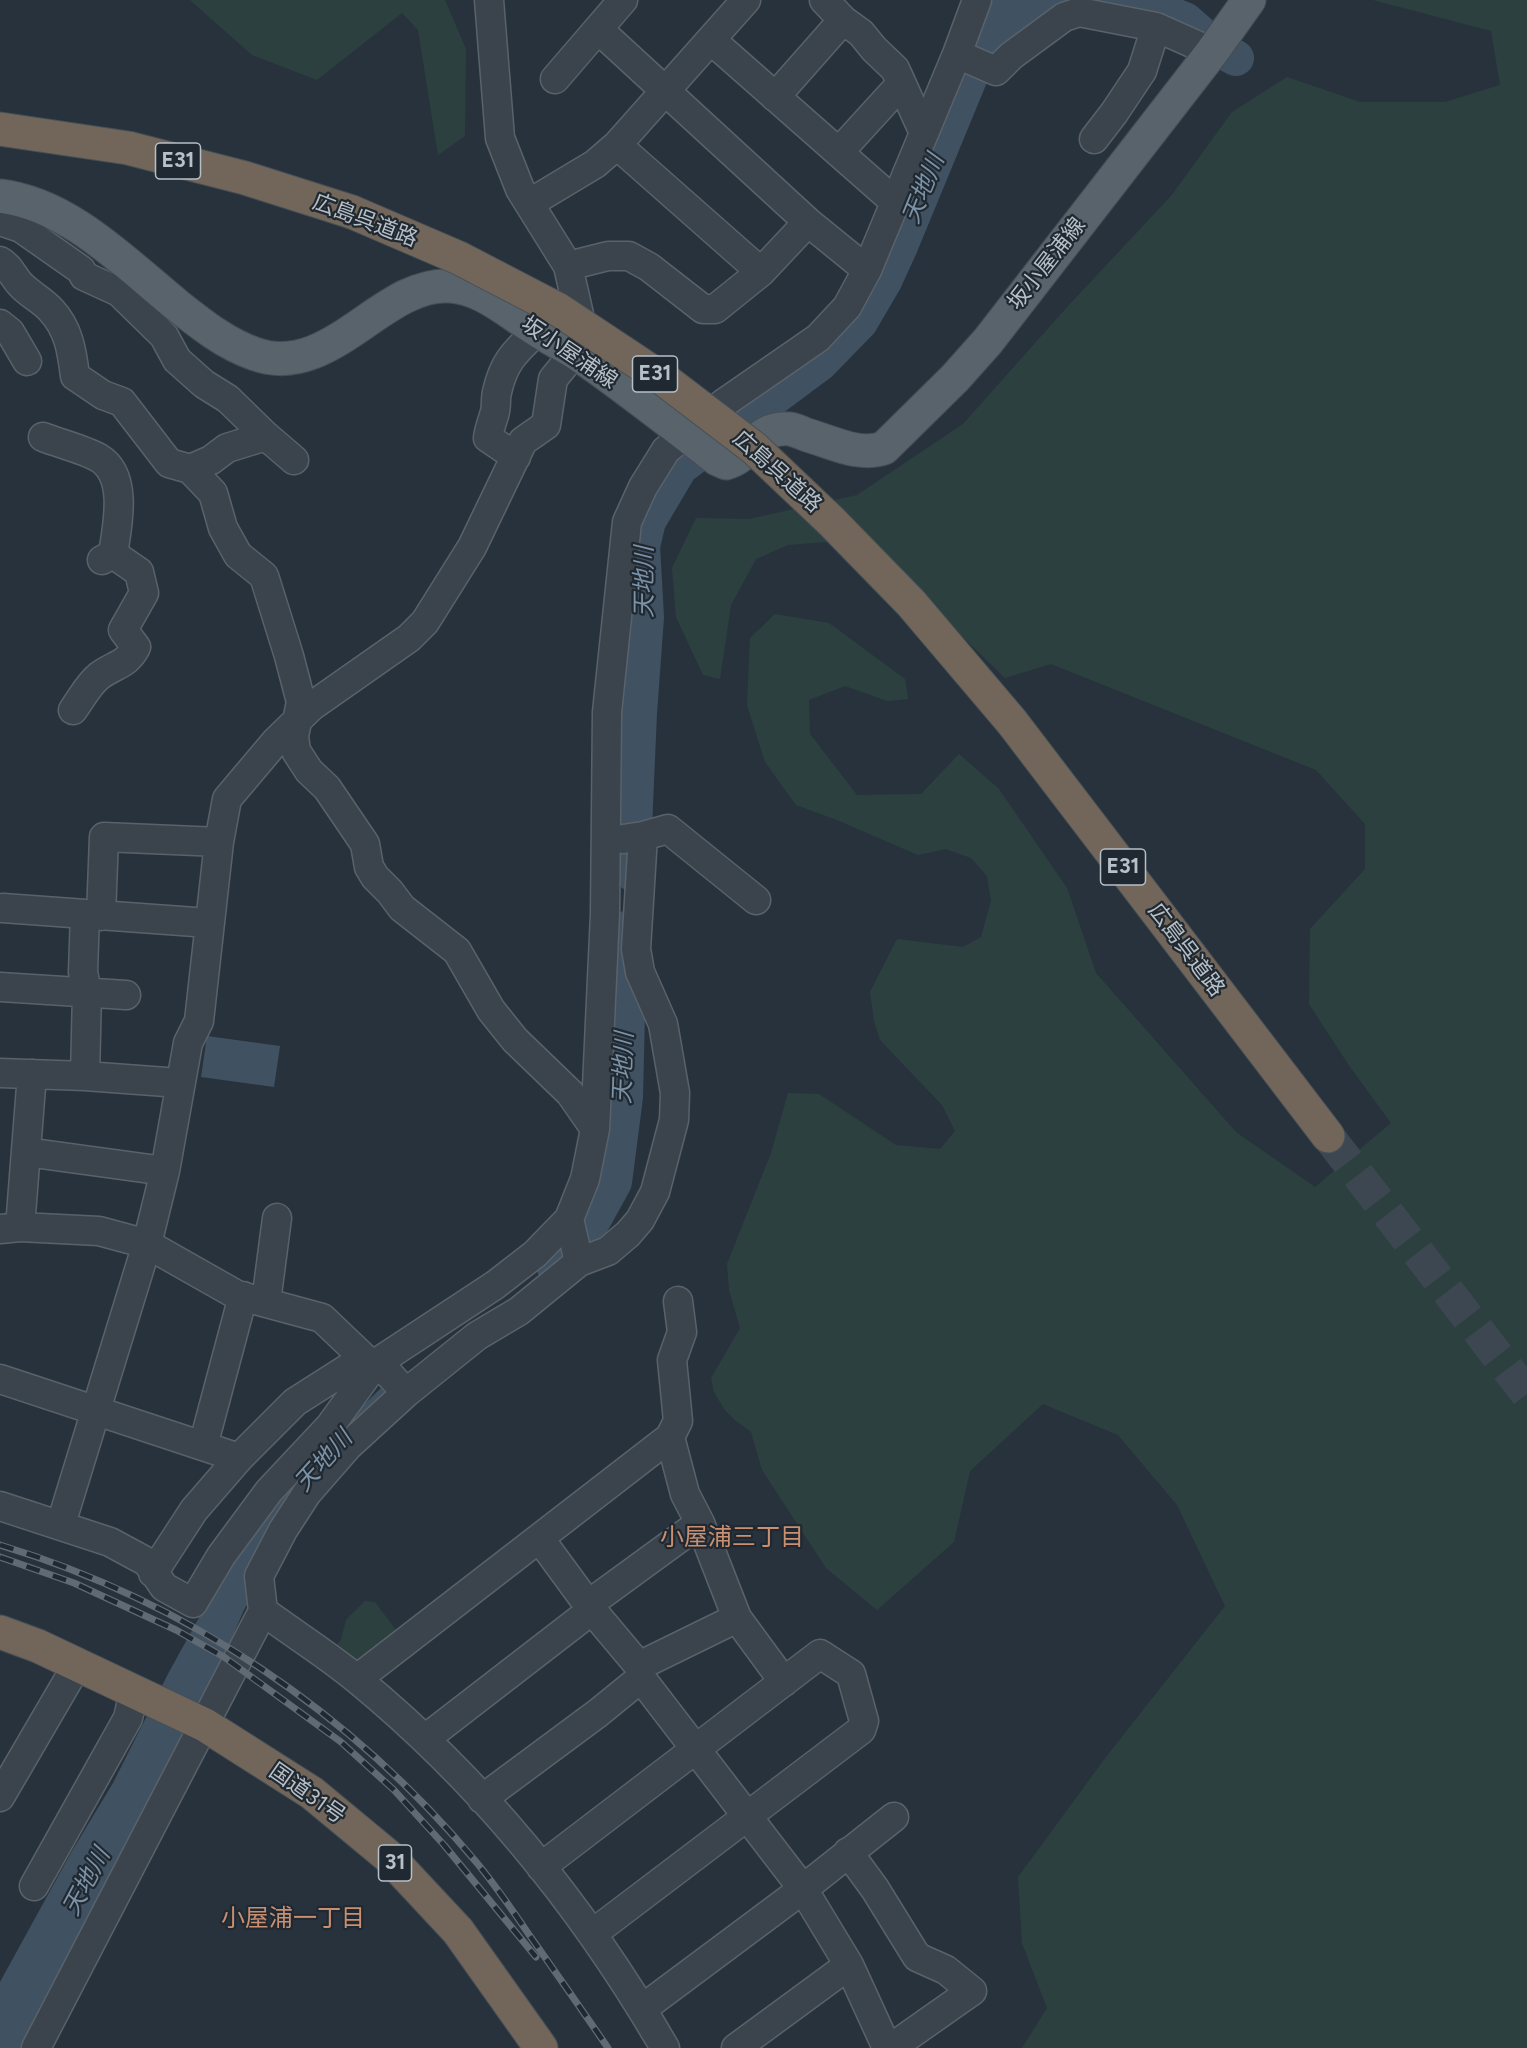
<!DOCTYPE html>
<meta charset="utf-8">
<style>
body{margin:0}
canvas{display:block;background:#27323c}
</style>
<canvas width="1527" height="2048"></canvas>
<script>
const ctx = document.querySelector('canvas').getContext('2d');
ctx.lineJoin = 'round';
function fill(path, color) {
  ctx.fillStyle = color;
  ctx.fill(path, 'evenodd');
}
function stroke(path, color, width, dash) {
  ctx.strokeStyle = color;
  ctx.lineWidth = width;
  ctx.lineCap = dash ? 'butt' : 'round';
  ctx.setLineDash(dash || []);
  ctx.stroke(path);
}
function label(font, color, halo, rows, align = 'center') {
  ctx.font = font + ' Figtree,"Noto Sans JP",sans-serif';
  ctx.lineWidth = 4.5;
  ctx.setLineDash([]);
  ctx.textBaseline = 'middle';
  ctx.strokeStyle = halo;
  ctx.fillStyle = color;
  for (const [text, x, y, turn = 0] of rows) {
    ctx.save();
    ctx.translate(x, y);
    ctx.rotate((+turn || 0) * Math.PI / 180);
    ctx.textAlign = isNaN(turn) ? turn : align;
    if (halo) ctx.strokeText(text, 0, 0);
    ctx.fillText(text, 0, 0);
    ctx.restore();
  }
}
const green = new Path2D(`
 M 190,0 L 445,0 L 466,49 L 465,136 L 438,155 L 418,30 L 402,13 L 317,80 L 252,55 Z
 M 1373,0 L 1527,0 L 1527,2048 L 1022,2048 L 1047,2008 L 1022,1943 L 1018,1877 L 1106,1757 L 1225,1606 L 1177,1505 L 1118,1435 L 1043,1404 L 970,1471 L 954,1542 L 877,1610 L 826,1568 L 762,1470 L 751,1432 L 736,1421 L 724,1409 L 714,1392 L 711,1378 L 740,1328 L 729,1290 L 727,1264 L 771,1153 L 788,1093 L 819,1094 L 896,1145 L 940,1149 L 955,1131 L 942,1105 L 880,1040 L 874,1021 L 870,992 L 897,939 L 963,947 L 981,937 L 991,901 L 987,876 L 971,858 L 946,849 L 918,855 L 837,820 L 796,805 L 765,762 L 747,705 L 750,638 L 775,614 L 829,623 L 905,679 L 908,699 L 887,701 L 845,686 L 809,700 L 810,734 L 857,795 L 921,794 L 959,754 L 999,789 L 1067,888 L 1096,973 L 1236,1132 L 1315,1187 L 1391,1123 L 1348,1064 L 1309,1004 L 1310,929 L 1365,869 L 1365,824 L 1316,770 L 1051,664 L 1005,678 L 862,539 L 788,545 L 756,559 L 731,605 L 720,679 L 703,675 L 676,617 L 672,568 L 696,518 L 749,519 L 857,495 L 963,424 L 1068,306 L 1171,196 L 1232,112 L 1287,77 L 1360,102 L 1445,102 L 1500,85 L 1491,31 Z
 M 365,1601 L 375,1602 L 399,1634 L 361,1674 L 331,1651 L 341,1640 L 346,1620 Z`);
const water = new Path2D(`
 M 207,1036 L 280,1046 L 274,1087 L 201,1077 Z
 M 381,1388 L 396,1405 L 278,1544 L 243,1612 L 219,1669 L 34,2048 L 0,2048 L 0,1982 L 72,1851 L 113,1783 L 169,1672 L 238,1547 L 329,1439 Z`);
const river = new Path2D(`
 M 1083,0 L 1161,11 L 1185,20 L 1217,48 L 1236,58
 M 983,45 L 1039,3 L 1050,0
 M 632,873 L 639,713 L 646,617 L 642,546 L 648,521 L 680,467 L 820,363 L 860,322 L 884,281 L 900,246 L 983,45 L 997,0
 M 555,1268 L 587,1231 L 614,1182 L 625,1097 L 629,928`);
const highwayTunnel = new Path2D(`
 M 1328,1136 L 1527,1394`);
const minor = new Path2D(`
 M 824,0 L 843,20 L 861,33 L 874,49 L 895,69 L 924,133
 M 599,30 L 808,222 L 867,270
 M 711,40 L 895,202
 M 957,54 L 996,71 L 1011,56 L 1064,17 L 1079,12 L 1156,27 L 1212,52
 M 555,79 L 623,0
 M 775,97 L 843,20
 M 1094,139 L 1114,113 L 1142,71 L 1156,27
 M 617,145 L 761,272
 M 839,152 L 901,84
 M 530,203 L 595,164 L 617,145 L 746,0
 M 0,221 L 21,228 L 81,270 L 84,276 L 119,292 L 164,336 L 177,360 L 204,384 L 228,399 L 266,436 L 294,460
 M 0,261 C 10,266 14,279 22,286 C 31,295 43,301 51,310 C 69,329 72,352 75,376 L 103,395 L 122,402 L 169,463 L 190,469 L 213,493 L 223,528 L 238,555 L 264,576 L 289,656 L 301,702 L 294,736 L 296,751 L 309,771 L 327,788 L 365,844 L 369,867 L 375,877 L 390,892 L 402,908 L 457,951 L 491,1010 L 515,1040 L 570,1093 L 595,1129
 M 568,266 L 608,256 L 629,256 L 649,267 L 703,309 L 715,309 L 761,272 L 808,222
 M 0,324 L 10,332 L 27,361
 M 43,437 C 61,444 83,449 99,458 C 129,476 117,527 113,554
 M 516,457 L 488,438 C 489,429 492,423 494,415 C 497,408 495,400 497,392 C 504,361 515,352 537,331
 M 190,469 L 211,460 L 227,448 L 266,436
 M 73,710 C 81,699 88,685 99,676 C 115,664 126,666 136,647 L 123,630 L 144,593 L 139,572 L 113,554 L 102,560
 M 623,839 L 643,836 L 668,829 L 756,900
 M 3,908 L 209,923
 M 101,916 L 104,837 L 219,842
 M 0,987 L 126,995
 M 0,1073 L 85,1076 L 180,1083
 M 85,1076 L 87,992 L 83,972 L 85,914
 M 26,1152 L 165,1171
 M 20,1227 L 32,1074
 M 0,1229 L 20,1227 L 99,1231 L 147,1244 L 237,1295 L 322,1318 L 364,1358 L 389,1374 L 406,1393
 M 579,1262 L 569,1219 L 585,1179 L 595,1129 L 605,914 L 607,712 L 627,522 L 643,487 L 666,450 L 724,403 L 818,338 L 847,307 L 867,270 L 957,54 L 977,0
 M 266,1302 L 277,1218
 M 0,1379 L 239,1458
 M 203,1446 L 243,1296
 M 0,1506 L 110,1542 L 147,1562 L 164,1587 L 193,1603 L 221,1556 L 269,1491 L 330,1426 L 375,1364 L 495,1285 L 535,1254 L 569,1219
 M 61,1524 L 147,1244 L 165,1171 L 188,1043 L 199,1021 L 219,842 L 227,799 L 276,741 L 312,706 L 409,638 L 425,622 L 472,547 L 523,441 L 546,425 L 553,379 L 575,352 L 580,319 L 568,266 L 520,189 L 500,138 L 489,0
 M 540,1539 L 592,1610 L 639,1666 L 641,1678 L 803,1889 L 849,1965 L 887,2048
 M 153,1573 L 194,1510 L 239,1458 L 295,1402 L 364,1358
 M 589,1604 L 700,1523
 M 263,1611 C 294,1634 328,1655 358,1680 C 482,1782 585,1910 665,2048
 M 737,1618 L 784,1682
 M 639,1666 L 737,1618 L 700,1523 L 685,1494 L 670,1437
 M 357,1679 L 670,1437 L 678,1421 L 672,1360 L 682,1332 L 678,1301
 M 425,1739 L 592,1610
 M 0,1797 L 77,1665
 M 482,1799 L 598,1713 L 641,1678
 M 848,1852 L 875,1889 L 917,1957 L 946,1970 L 972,1991 L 891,2048
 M 541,1867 L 820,1654 L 851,1674 L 864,1721 L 861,1730 L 592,1934
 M 34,1886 L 128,1718 L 134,1692
 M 642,2009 L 803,1889 L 894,1817
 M 36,2048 L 263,1611 L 259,1576 L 283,1530 L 307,1493 L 348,1446 L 406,1393 L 477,1336 L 519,1311 L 579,1262 L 608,1251 L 628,1234 L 640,1220 L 655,1192 L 674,1120 L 675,1093 L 663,1024 L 640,972 L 636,949 L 643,836
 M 736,2048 L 849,1965`);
const major = new Path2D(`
 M 0,196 C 69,204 126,264 178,306 C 202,325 226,344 255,354 C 330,381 382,282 449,286 C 482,287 510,314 537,330 C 549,338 563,345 576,353 C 624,386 671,423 717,459 L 726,463 C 752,456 755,426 790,429 C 795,430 802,433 807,435 C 832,442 859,457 884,448 L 955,378 L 988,341 L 1212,52 L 1249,0`);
const highway = new Path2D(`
 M 0,129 L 128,148 L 245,178 L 352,212
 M 911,603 L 1012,722 L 1328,1136
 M 0,1632 L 38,1646 L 205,1725 L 312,1793 L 388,1856 L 458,1931 L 541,2048`);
const rail = new Path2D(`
 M 0,1545 C 186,1601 352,1713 477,1863 C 496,1886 513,1911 530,1936 C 556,1973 582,2010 608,2048
 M 0,1557 L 74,1583 L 176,1630 L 224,1657 L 341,1742 L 394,1790 L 444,1845 L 536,1957`);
const highwayBridge = new Path2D(`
 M 352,212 L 459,258 L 559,310 L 666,381 L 754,448 L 831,521 L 911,603`);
const shields = [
 [178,161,45],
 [655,374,45],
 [1123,867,45],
 [395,1863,33]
];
const shieldNames = [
 ["E31",178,161],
 ["E31",655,374],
 ["E31",1123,867],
 ["31",395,1863]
];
const streetNames = [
 ["広島呉道路",365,221,21],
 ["坂小屋浦線",1047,264,-52],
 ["坂小屋浦線",569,353,34],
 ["広島呉道路",777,472,42],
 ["広島呉道路",1186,950,53],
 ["国道31号",307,1794,35]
];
const waterNames = [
 ["天地川",924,189,-68],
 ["天地川",645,582,-90],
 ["天地川",624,1068,-88],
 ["天地川",324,1461,-48],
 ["天地川",87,1882,-62]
];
const neighbourhoodNames = [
 ["小屋浦三丁目",732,1538],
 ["小屋浦一丁目",293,1919]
];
fill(green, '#2c403f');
fill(water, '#405162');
stroke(river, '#405162', 36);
stroke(highwayTunnel, '#3d4751', 33, [33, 16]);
stroke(minor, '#59626a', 31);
stroke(major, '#444d55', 35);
stroke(highway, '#464f57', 35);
stroke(minor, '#3b444c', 28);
stroke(major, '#59636c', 33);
stroke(highway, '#716659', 33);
stroke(rail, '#606a74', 7);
stroke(rail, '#202931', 4.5, [14]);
stroke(highwayBridge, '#464f57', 35, []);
stroke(highwayBridge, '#716659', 33);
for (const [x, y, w] of shields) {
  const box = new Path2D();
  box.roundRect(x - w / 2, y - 18, w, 36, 4.5);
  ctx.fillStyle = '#202931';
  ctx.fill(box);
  stroke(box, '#b7bfc7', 1.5);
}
label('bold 21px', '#b7bfc7', null, shieldNames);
label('22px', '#b7bfc7', '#202931', streetNames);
label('italic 24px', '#7c92a6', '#202931', waterNames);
label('24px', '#c88f71', '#202931', neighbourhoodNames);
</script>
